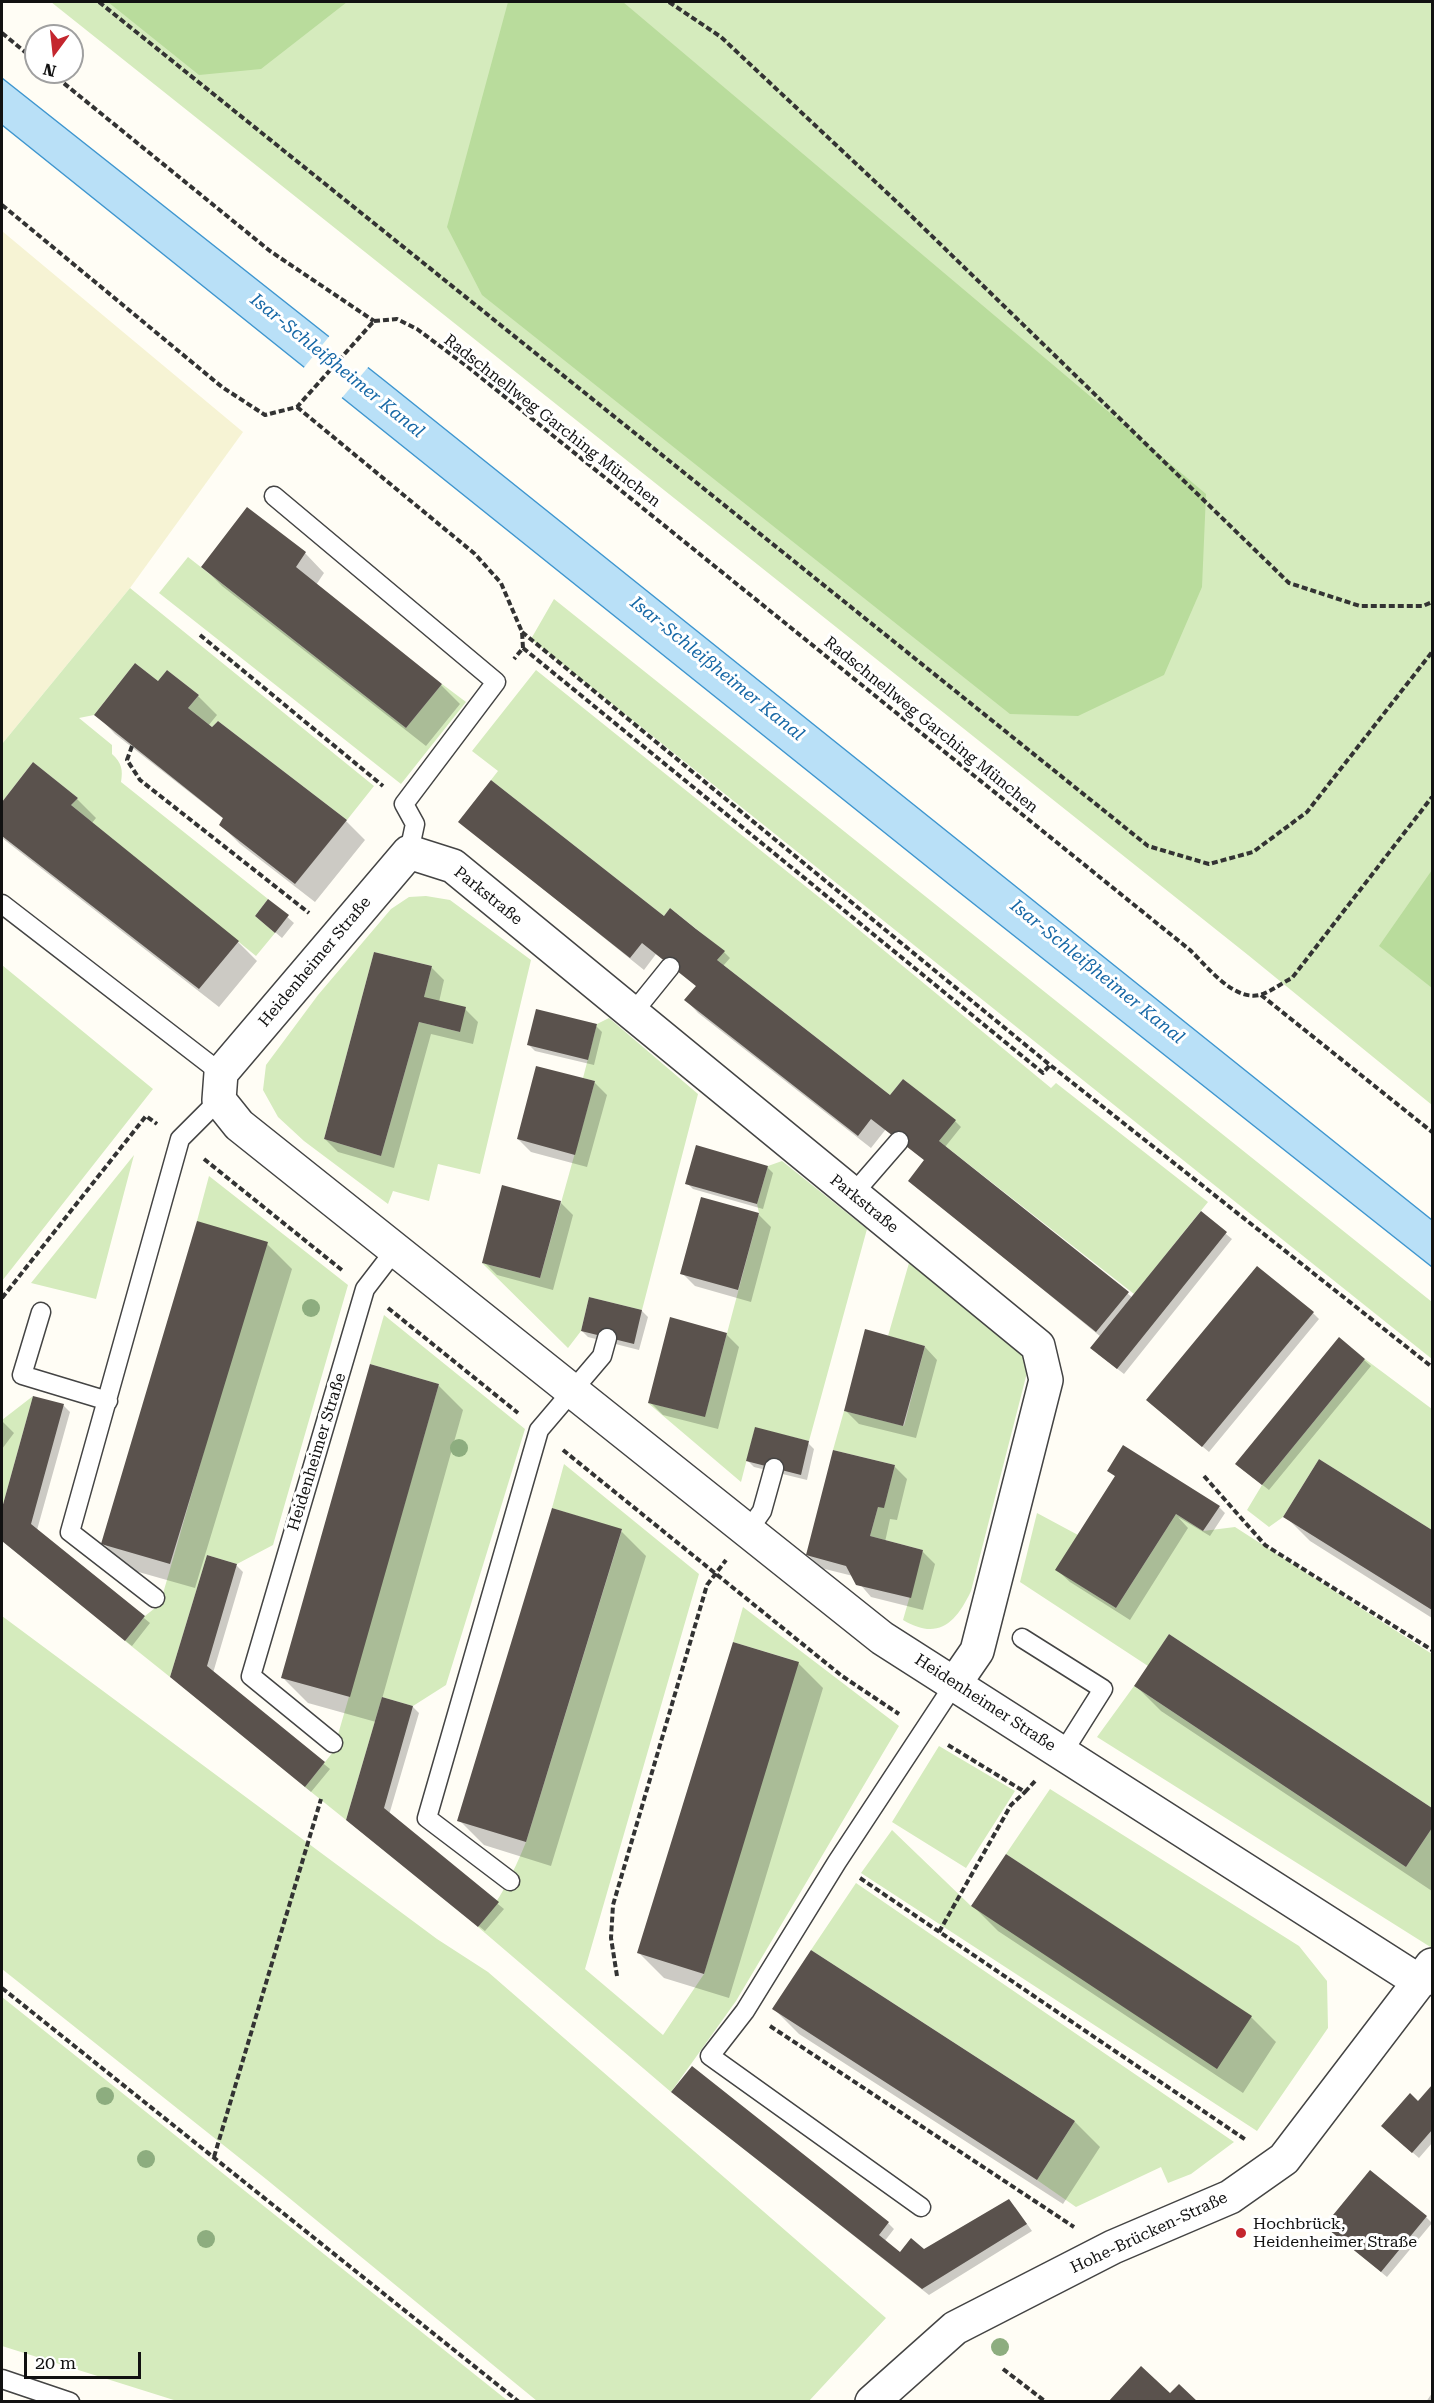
<!DOCTYPE html>
<meta charset="utf-8">
<style>
body{margin:0}
#map{position:relative;width:1434px;height:2403px;overflow:hidden;background:#fffdf5;font-family:"Roboto Serif",serif}
canvas{display:block}
.frame{position:absolute;inset:0;border:3px solid #111;pointer-events:none}
.north{position:absolute;left:24px;top:24px;width:60px;height:60px;box-sizing:border-box;background:#fff;border:2px solid #a0a0a0;border-radius:50%;rotate:195deg;font-size:16px;font-weight:700;line-height:24px;text-align:center;color:#111}
.north::after{content:'';display:block;margin:auto;width:21px;height:27px;background:#c4262e;clip-path:polygon(50% 0,100% 100%,50% 72%,0 100%)}
.scale{position:absolute;left:24px;top:2352px;width:117px;height:27px;box-sizing:border-box;border:3px solid #111;border-top:0;padding-left:8px;font-size:18px;line-height:21px;white-space:nowrap;color:#111;-webkit-text-stroke:4px #fff;paint-order:stroke}
</style>
<div id="map">
<canvas width="1434" height="2403"></canvas>
<div class="frame"></div>
<div class="north">N</div>
<div class="scale">20 m</div>
</div>
<script>
const ctx = document.querySelector('canvas').getContext('2d');
ctx.lineJoin = 'round';
function fill(path, color) {
  ctx.fillStyle = color;
  ctx.fill(path, 'evenodd');
}
function stroke(path, color, width, dash) {
  ctx.strokeStyle = color;
  ctx.lineWidth = width;
  ctx.lineCap = dash ? 'butt' : 'round';
  ctx.setLineDash(dash || []);
  ctx.stroke(path);
}
function label(font, color, halo, rows, align = 'center') {
  ctx.font = font + ' "Roboto Serif",serif';
  ctx.lineWidth = 6;
  ctx.setLineDash([]);
  ctx.textBaseline = 'middle';
  ctx.strokeStyle = halo;
  ctx.fillStyle = color;
  for (const [text, x, y, turn = 0] of rows) {
    ctx.save();
    ctx.translate(x, y);
    ctx.rotate((+turn || 0) * Math.PI / 180);
    ctx.textAlign = isNaN(turn) ? turn : align;
    if (halo) ctx.strokeText(text, 0, 0);
    ctx.fillText(text, 0, 0);
    ctx.restore();
  }
}
const farmland = new Path2D(`
 M 2,231 L 243,432 L 130,588 L 2,744 Z`);
const green = new Path2D(`
 M 51,2 L 1432,2 L 1432,1105 L 1248,955 Z
 M 188,557 L 406,728 L 442,684 L 466,702 L 401,784 L 159,593 Z
 M 130,588 L 374,786 L 347,820 L 218,721 L 212,727 L 188,708 L 199,695 L 167,670 L 158,681 L 135,663 L 94,715 L 79,718 L 112,745 L 112,754 C 122,763 123,770 121,782 L 268,899 L 255,916 L 275,933 L 256,956 L 71,805 L 78,798 L 33,762 L 2,802 L 2,744 Z
 M 554,599 L 1432,1302 L 1432,1359 L 531,639 Z
 M 536,670 L 830,906 L 1051,1088 L 1056,1083 L 1208,1202 L 1134,1294 L 939,1141 L 955,1120 L 903,1079 L 890,1095 L 717,960 L 724,951 L 670,908 L 664,916 L 491,780 L 498,771 L 472,751 Z
 M 426,896 L 450,900 L 531,960 L 480,1174 L 438,1164 L 429,1201 L 393,1191 L 388,1204 L 304,1141 L 278,1117 L 263,1090 L 266,1065 L 318,995 L 391,909 L 409,897 ZM 374,952 L 432,966 L 424,997 L 460,1032 L 419,1022 L 381,1156 L 324,1139 Z
 M 2,965 L 153,1089 L 2,1281 Z
 M 609,1018 L 698,1094 L 642,1310 L 589,1297 L 581,1331 L 568,1348 L 482,1263 L 540,1278 L 595,1081 L 583,1078 L 597,1024 Z
 M 134,1155 L 96,1299 L 31,1283 Z
 M 782,1161 L 867,1229 L 809,1441 L 755,1428 L 741,1482 L 648,1403 L 705,1416 L 759,1213 L 757,1204 L 768,1166 Z
 M 209,1176 L 348,1285 L 273,1545 L 237,1564 L 207,1555 L 170,1677 L 125,1641 L 145,1616 L 160,1604 L 206,1444 L 197,1221 Z
 M 909,1263 L 1030,1361 L 971,1591 C 956,1623 938,1641 903,1620 L 923,1550 L 870,1536 L 878,1507 L 884,1507 L 895,1465 L 833,1450 L 844,1411 L 904,1426 L 925,1346 L 888,1336 Z
 M 384,1315 L 525,1429 L 446,1685 L 413,1706 L 382,1697 L 346,1820 L 305,1787 L 333,1752 L 439,1384 L 370,1364 Z
 M 1365,1359 L 1432,1409 L 1432,1530 L 1319,1459 L 1283,1517 L 1269,1527 L 1247,1510 L 1262,1485 Z
 M 33,1396 L 2,1508 L 2,1420 Z
 M 564,1464 L 699,1574 L 585,1969 L 663,2035 L 704,1974 L 796,1661 L 733,1642 L 743,1607 L 899,1726 L 736,2001 L 671,2092 L 478,1927 C 500,1900 513,1874 526,1842 L 622,1530 L 552,1508 Z
 M 1037,1513 L 1078,1535 L 1056,1570 L 1116,1608 L 1176,1514 L 1203,1531 L 1235,1527 L 1432,1654 L 1432,1808 L 1169,1634 L 1148,1666 L 1020,1582 Z
 M 2,1616 L 437,1939 L 488,1972 L 886,2318 L 809,2401 L 537,2401 L 266,2179 L 2,1969 Z
 M 1134,1686 L 1406,1867 L 1432,1828 L 1432,1948 L 1097,1737 Z
 M 939,1746 L 1015,1791 L 966,1868 L 892,1822 Z
 M 1050,1789 L 1299,1946 L 1327,1981 L 1328,2028 L 1257,2131 L 861,1873 L 892,1830 L 971,1906 L 1251,2016 L 1006,1854 Z
 M 856,1883 L 1234,2142 L 1191,2174 L 1168,2183 L 1161,2167 L 1076,2207 L 1037,2180 L 1075,2121 L 811,1950 Z
 M 2,1997 L 508,2401 L 177,2401 L 2,2346 Z`);
const forest = new Path2D(`
 M 108,2 L 347,2 L 261,69 L 199,75 Z
 M 508,2 L 623,2 L 1206,494 L 1202,587 L 1164,675 L 1078,716 L 1010,714 L 482,295 L 447,227 Z
 M 1432,870 L 1432,988 L 1379,946 Z`);
const water = new Path2D(`
 M 2,78 L 385,381 L 1432,1220 L 1432,1267 L 950,885 L 2,125 Z`);
const pier = new Path2D(`
 M 331,334 L 370,365 L 340,400 L 302,370 Z`);
const shadow = new Path2D(`
 M 305,553 L 324,573 L 316,585 L 441,685 L 460,704 L 426,746 L 222,586 L 203,567 Z
 M 158,684 L 198,696 L 217,715 L 208,726 L 346,821 L 365,840 L 315,902 L 240,844 L 221,825 L 225,820 L 115,734 L 96,714 Z
 M 33,764 L 77,799 L 96,818 L 91,824 L 238,942 L 257,961 L 219,1007 L 2,838 L 2,804 Z
 M 460,822 L 664,918 L 724,952 L 730,958 L 723,966 L 890,1098 L 955,1121 L 961,1127 L 945,1147 L 1133,1298 L 1201,1213 L 1232,1239 L 1124,1374 L 1098,1354 L 1101,1337 L 910,1181 L 925,1161 L 886,1129 L 871,1148 L 698,1013 L 686,1000 L 697,987 L 656,954 L 644,970 Z
 M 269,901 L 294,923 L 282,938 L 263,922 Z
 M 431,967 L 444,980 L 439,1002 L 465,1009 L 478,1022 L 473,1044 L 431,1034 L 394,1168 L 338,1152 L 325,1139 Z
 M 596,1026 L 602,1032 L 594,1065 L 535,1051 L 529,1045 Z
 M 594,1082 L 607,1095 L 587,1167 L 531,1152 L 518,1139 Z
 M 767,1167 L 773,1173 L 763,1209 L 693,1189 L 687,1183 Z
 M 560,1202 L 573,1215 L 553,1290 L 497,1275 L 484,1262 Z
 M 758,1214 L 771,1227 L 751,1302 L 695,1286 L 682,1273 Z
 M 267,1244 L 292,1269 L 195,1588 L 128,1569 L 103,1543 Z
 M 642,1311 L 648,1317 L 639,1350 L 588,1337 L 582,1331 Z
 M 1313,1313 L 1319,1319 L 1209,1452 L 1154,1406 Z
 M 726,1334 L 739,1347 L 718,1429 L 663,1415 L 650,1402 Z
 M 925,1347 L 937,1360 L 916,1438 L 859,1424 L 846,1411 Z
 M 1364,1360 L 1371,1366 L 1269,1490 L 1243,1470 Z
 M 438,1385 L 463,1410 L 382,1699 L 413,1707 L 419,1713 L 389,1815 L 504,1909 L 485,1931 L 354,1826 L 376,1722 L 308,1703 L 283,1678 Z
 M 34,1398 L 64,1406 L 70,1412 L 37,1530 L 150,1623 L 132,1646 L 2,1541 L 2,1514 Z
 M 2,1421 L 14,1433 L 2,1449 Z
 M 808,1443 L 814,1449 L 807,1480 L 754,1467 L 748,1461 Z
 M 1320,1461 L 1432,1532 L 1432,1618 L 1310,1541 L 1285,1516 Z
 M 894,1466 L 907,1479 L 897,1520 L 890,1519 L 885,1542 L 922,1551 L 935,1564 L 923,1610 L 871,1597 L 853,1576 L 821,1568 L 808,1555 Z
 M 1108,1470 L 1219,1507 L 1225,1513 L 1210,1536 L 1178,1517 L 1188,1528 L 1130,1620 L 1070,1582 L 1057,1570 L 1116,1477 Z
 M 621,1531 L 646,1556 L 551,1866 L 484,1845 L 459,1820 Z
 M 208,1557 L 237,1566 L 243,1572 L 213,1673 L 330,1769 L 311,1792 L 178,1683 Z
 M 1169,1636 L 1432,1810 L 1432,1891 L 1161,1711 L 1136,1686 Z
 M 798,1663 L 823,1688 L 729,1998 L 664,1978 L 639,1953 Z
 M 973,1906 L 1251,2017 L 1276,2042 L 1243,2093 L 998,1931 Z
 M 811,1952 L 1075,2122 L 1100,2147 L 1063,2204 L 799,2034 L 774,2009 Z
 M 1432,2087 L 1432,2143 L 1419,2158 L 1389,2132 Z
 M 679,2098 L 888,2223 L 894,2229 L 884,2242 L 900,2254 L 924,2251 L 1015,2207 L 1032,2231 L 929,2295 Z
 M 1426,2217 L 1432,2223 L 1387,2277 L 1332,2232 Z
 M 1432,2393 L 1432,2402 L 1426,2402 Z`);
const building = new Path2D(`
 M 247,507 L 306,552 L 296,567 L 442,684 L 406,728 L 201,567 Z
 M 135,663 L 158,681 L 167,670 L 199,695 L 188,708 L 212,727 L 218,721 L 347,820 L 295,884 L 219,825 L 223,818 L 94,715 Z
 M 33,762 L 78,798 L 71,805 L 239,941 L 199,989 L 2,836 L 2,802 Z
 M 491,780 L 664,916 L 670,908 L 696,929 L 725,951 L 717,960 L 890,1095 L 903,1079 L 956,1120 L 939,1141 L 1129,1292 L 1096,1332 L 908,1181 L 924,1160 L 871,1119 L 858,1136 L 684,1000 L 696,986 L 642,943 L 630,958 L 458,822 Z
 M 268,899 L 289,915 L 275,933 L 255,916 Z
 M 374,952 L 432,966 L 424,997 L 466,1007 L 460,1032 L 419,1022 L 381,1156 L 324,1139 Z
 M 536,1009 L 597,1024 L 588,1060 L 527,1045 Z
 M 536,1066 L 595,1081 L 575,1155 L 517,1139 Z
 M 696,1145 L 768,1166 L 757,1204 L 685,1184 Z
 M 502,1185 L 561,1201 L 540,1278 L 482,1263 Z
 M 701,1197 L 759,1213 L 738,1290 L 680,1274 Z
 M 1201,1211 L 1227,1232 L 1117,1369 L 1090,1348 Z
 M 197,1221 L 268,1242 L 170,1564 L 101,1544 Z
 M 1257,1266 L 1314,1312 L 1202,1447 L 1146,1400 Z
 M 589,1297 L 642,1310 L 634,1344 L 581,1331 Z
 M 670,1317 L 727,1333 L 705,1417 L 648,1403 Z
 M 865,1329 L 925,1346 L 903,1426 L 844,1411 Z
 M 1339,1337 L 1365,1359 L 1262,1485 L 1235,1464 Z
 M 370,1364 L 439,1384 L 350,1697 L 281,1678 Z
 M 33,1396 L 64,1404 L 31,1524 L 145,1616 L 125,1641 L 2,1541 L 2,1508 Z
 M 755,1427 L 809,1441 L 801,1475 L 746,1461 Z
 M 1123,1445 L 1220,1506 L 1203,1531 L 1176,1514 L 1116,1608 L 1055,1570 L 1115,1476 L 1107,1471 Z
 M 833,1450 L 895,1465 L 884,1508 L 878,1507 L 870,1536 L 923,1550 L 911,1598 L 856,1585 L 846,1566 L 806,1555 Z
 M 1319,1459 L 1432,1530 L 1432,1610 L 1283,1517 Z
 M 552,1508 L 622,1529 L 526,1842 L 457,1821 Z
 M 207,1555 L 237,1564 L 207,1666 L 325,1762 L 305,1787 L 170,1677 Z
 M 1169,1634 L 1432,1808 L 1432,1828 L 1406,1867 L 1134,1686 Z
 M 733,1642 L 799,1662 L 704,1974 L 637,1953 Z
 M 382,1697 L 413,1706 L 384,1808 L 499,1902 L 478,1927 L 346,1820 Z
 M 1006,1854 L 1252,2016 L 1217,2069 L 971,1906 Z
 M 811,1950 L 1075,2121 L 1037,2180 L 772,2009 Z
 M 692,2066 L 889,2222 L 879,2235 L 900,2252 L 911,2238 L 924,2249 L 1009,2199 L 1027,2224 L 922,2289 L 671,2092 Z
 M 1432,2085 L 1432,2130 L 1412,2153 L 1381,2126 L 1410,2093 L 1418,2101 Z
 M 1370,2170 L 1427,2216 L 1381,2272 L 1324,2226 Z
 M 1141,2366 L 1170,2393 L 1179,2384 L 1198,2402 L 1108,2402 Z`);
const path = new Path2D(`
 M 99,2 L 1148,846 L 1209,864 L 1253,852 L 1307,812 L 1432,652
 M 669,2 L 721,37 L 900,205 L 1289,583 L 1360,606 L 1423,606 L 1432,602
 M 2,33 L 36,61
 M 50,72 L 270,251 L 374,321
 M 2,205 L 222,387 L 265,415 L 297,407 L 374,321
 M 374,321 L 397,319 L 417,329 L 468,367 L 1190,950 C 1207,966 1235,1004 1263,994 C 1273,990 1282,983 1292,978 L 1432,797
 M 297,407 L 475,554 L 501,583 L 522,632 L 523,648 L 514,659
 M 522,632 L 1050,1065 L 1432,1367
 M 200,635 L 383,786
 M 523,648 L 1043,1073 L 1050,1065
 M 132,746 L 127,760 L 140,780 L 309,913
 M 1261,995 L 1432,1132
 M 204,1159 L 343,1271
 M 2,1298 L 146,1116 L 157,1124
 M 388,1308 L 518,1413
 M 563,1450 L 842,1676 L 899,1714
 M 1204,1476 L 1265,1545 L 1432,1650
 M 948,1745 L 1025,1792 L 1036,1780
 M 860,1878 L 1246,2140
 M 939,1932 L 1011,1805 L 1025,1792
 M 617,1976 L 611,1938 L 613,1905 L 707,1585 L 726,1560
 M 2,1988 L 519,2402
 M 770,2026 L 1074,2227
 M 214,2157 L 321,1799
 M 1003,2369 L 1046,2402`);
const service = new Path2D(`
 M 274,496 L 496,682 L 404,804 L 415,824 L 409,852
 M 2,904 L 221,1073
 M 632,1014 L 670,967
 M 853,1194 L 899,1141
 M 41,1312 L 22,1375 L 108,1401
 M 748,1531 L 762,1511 L 774,1468
 M 155,1598 L 70,1532 L 180,1139 L 219,1100
 M 1022,1638 L 1103,1689 L 1062,1754
 M 333,1743 L 251,1676 L 365,1289 L 395,1250
 M 510,1881 L 427,1818 L 539,1430 L 602,1356 L 607,1338
 M 921,2207 L 710,2056 L 745,2011 L 837,1862 L 955,1683
 M 2,2379 L 70,2402`);
const minor = new Path2D(`
 M 955,1683 L 977,1651 L 1046,1380 L 1038,1346 L 453,866 L 409,852 L 221,1073 L 219,1100 L 239,1125 L 882,1638 L 1420,1982
 M 872,2402 L 955,2328 L 1113,2247 L 1230,2197 L 1284,2159 L 1432,1965`);
const trees = [
 [311,1308],
 [459,1448],
 [105,2096],
 [146,2159],
 [206,2239],
 [1000,2347]
];
const markers = [
 [1241,2233,6,"#c4262e"]
];
const streetNames = [
 ["Radschnellweg Garching München",552,421,38],
 ["Radschnellweg Garching München",931,725,39],
 ["Parkstraße",488,896,39],
 ["Heidenheimer Straße",315,962,-50],
 ["Parkstraße",864,1204,39],
 ["Heidenheimer Straße",317,1452,-73],
 ["Heidenheimer Straße",985,1703,33],
 ["Hohe-Brücken-Straße",1149,2233,-25]
];
const poiNames = [
 ["Hochbrück,",1253,2224],
 ["Heidenheimer Straße",1253,2242]
];
const waterNames = [
 ["Isar-Schleißheimer Kanal",337,366,39],
 ["Isar-Schleißheimer Kanal",717,669,39],
 ["Isar-Schleißheimer Kanal",1097,972,39]
];
fill(farmland, '#f6f3d4');
fill(green, '#d5ebbd');
fill(forest, '#b9dc9c');
fill(water, '#b9e0f7');
stroke(water, '#3f96cf', 1.5);
fill(pier, '#fffdf5');
fill(shadow, '#0003');
fill(building, '#5a524d');
stroke(service, '#444', 21);
stroke(minor, '#444', 36);
stroke(path, '#333', 4, [6, 3]);
stroke(service, '#fff', 18);
stroke(minor, '#fff', 33);
ctx.fillStyle = '#8dad7f';
for (const [x, y] of trees) {
  ctx.beginPath();
  ctx.arc(x, y, 9, 0, 2 * Math.PI);
  ctx.fill();
}
for (const [x, y, r, color] of markers) {
  const dot = new Path2D();
  dot.arc(x, y, r, 0, 2 * Math.PI);
  ctx.fillStyle = color;
  ctx.fill(dot);
  stroke(dot, '#fff', 2);
}
label('16px', '#111', '#fff', streetNames);
label('16px', '#111', '#fff', poiNames, 'left');
label('italic 18px', '#1768a6', '#fff', waterNames);
</script>
